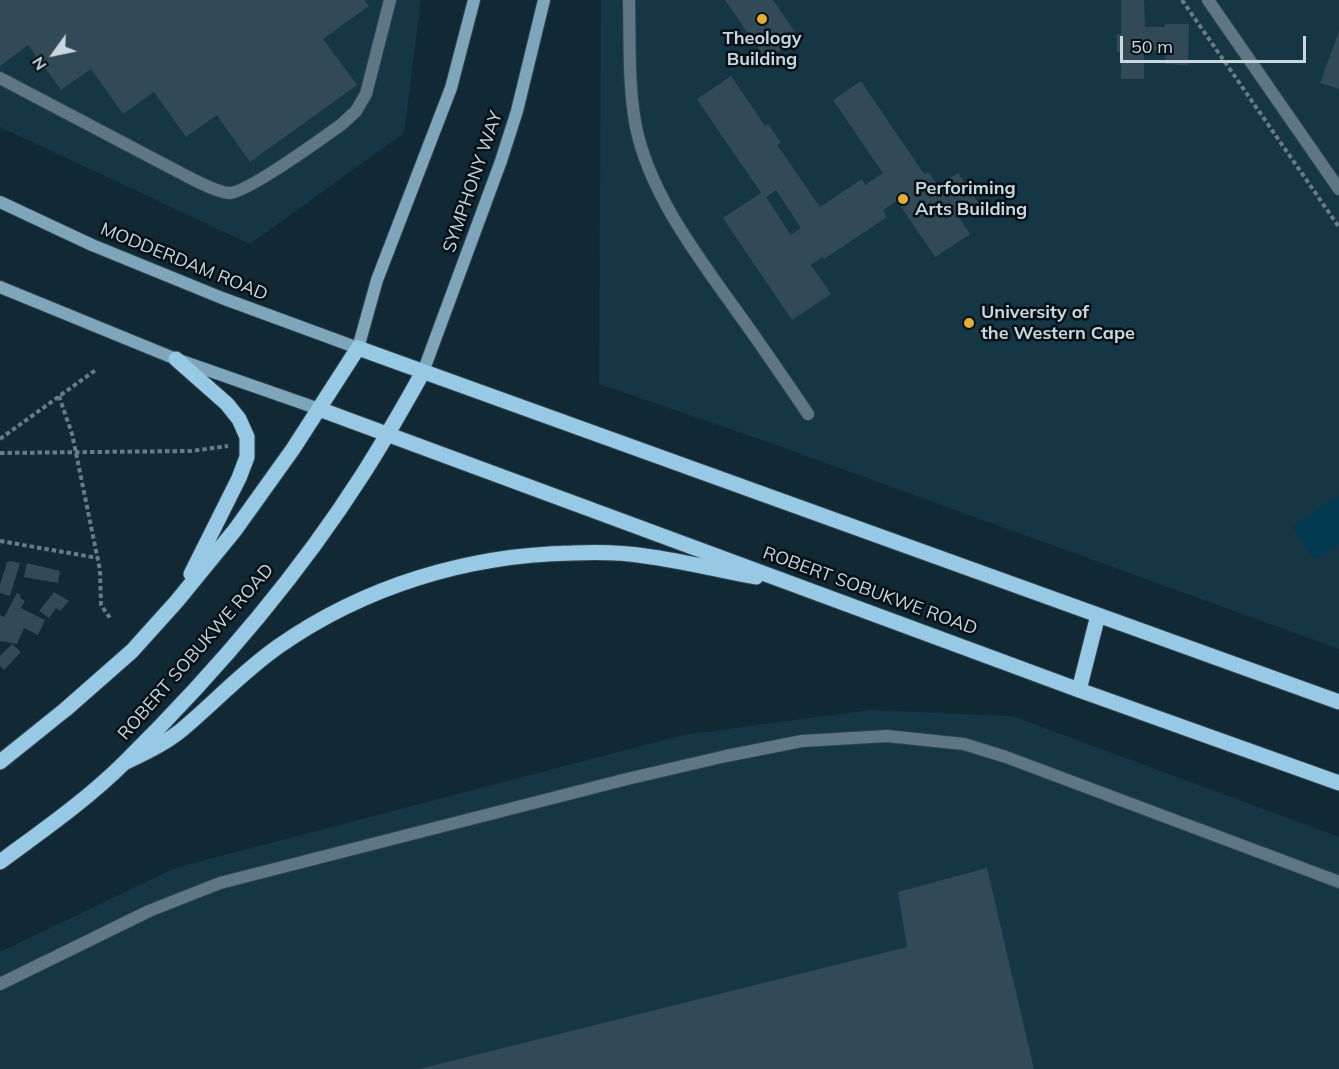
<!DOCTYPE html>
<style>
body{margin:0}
#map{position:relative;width:1339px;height:1069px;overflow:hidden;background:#112935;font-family:Mulish,sans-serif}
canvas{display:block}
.north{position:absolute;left:24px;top:24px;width:60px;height:60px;-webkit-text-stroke:4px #071016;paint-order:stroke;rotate:237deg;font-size:16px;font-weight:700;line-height:24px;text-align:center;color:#c9d7df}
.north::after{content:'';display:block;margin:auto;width:21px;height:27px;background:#c9d7df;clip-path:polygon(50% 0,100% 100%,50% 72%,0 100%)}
.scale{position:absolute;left:1120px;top:36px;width:186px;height:27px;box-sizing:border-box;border:3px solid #c9d7df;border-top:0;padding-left:8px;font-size:18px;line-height:21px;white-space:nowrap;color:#c9d7df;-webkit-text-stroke:4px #071016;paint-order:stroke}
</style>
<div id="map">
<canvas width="1339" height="1069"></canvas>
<div class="north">N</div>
<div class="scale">50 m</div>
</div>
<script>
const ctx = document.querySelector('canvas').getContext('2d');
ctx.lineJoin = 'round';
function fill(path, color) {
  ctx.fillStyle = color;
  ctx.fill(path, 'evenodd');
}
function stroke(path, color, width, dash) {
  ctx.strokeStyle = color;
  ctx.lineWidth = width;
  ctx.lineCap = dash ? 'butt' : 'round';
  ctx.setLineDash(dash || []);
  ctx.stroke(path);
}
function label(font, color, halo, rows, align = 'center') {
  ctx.font = font + ' Mulish,sans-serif';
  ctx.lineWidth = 5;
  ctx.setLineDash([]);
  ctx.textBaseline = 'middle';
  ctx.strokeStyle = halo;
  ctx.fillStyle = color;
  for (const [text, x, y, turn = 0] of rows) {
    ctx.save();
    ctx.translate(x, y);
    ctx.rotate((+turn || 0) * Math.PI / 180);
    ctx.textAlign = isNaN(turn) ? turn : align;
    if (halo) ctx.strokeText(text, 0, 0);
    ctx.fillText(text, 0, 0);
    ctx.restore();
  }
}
const built = new Path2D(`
 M 0,0 L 421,0 L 404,133 L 250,244 L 0,127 Z
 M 601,0 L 1339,0 L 1339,649 L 765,441 L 599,384 Z
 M 870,710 L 1012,716 L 1339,837 L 1339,1069 L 0,1069 L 0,952 L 175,868 L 683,735 Z`);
const green = new Path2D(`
 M 1339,495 L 1339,544 L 1315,560 L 1293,527 Z`);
const building = new Path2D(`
 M 0,0 L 364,0 L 369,6 L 323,39 L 357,85 L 250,162 L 217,115 L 186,137 L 154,92 L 123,114 L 91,69 L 61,90 L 28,45 L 0,66 Z
 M 725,0 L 773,0 L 799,38 L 766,60 Z
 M 1121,0 L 1144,0 L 1145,27 L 1165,27 L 1165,24 L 1189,24 L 1188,65 L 1165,64 L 1165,51 L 1144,50 L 1144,79 L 1121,79 L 1121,52 L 1117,52 L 1117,34 L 1121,34 Z
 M 1339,31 L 1339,89 L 1320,83 Z
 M 731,76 L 765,126 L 768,124 L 781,143 L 777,145 L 820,207 L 862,179 L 865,185 L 883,173 L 833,100 L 861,81 L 924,174 L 928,172 L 938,186 L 958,173 L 979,204 L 959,218 L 970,234 L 935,257 L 897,201 L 883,210 L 887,217 L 824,259 L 822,257 L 811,265 L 831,294 L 792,320 L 723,218 L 761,193 L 697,99 ZM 776,190 L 801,228 L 791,235 L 766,197 Z
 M 11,561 L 20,563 L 10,596 L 0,593 L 0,585 L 7,562 Z
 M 27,563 L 60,571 L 58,583 L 24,577 Z
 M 54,592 L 69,601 L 60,611 L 56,608 L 49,618 L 39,611 Z
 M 17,593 L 21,595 L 20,598 L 25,601 L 21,608 L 45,620 L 38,635 L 24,628 L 17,644 L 0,641 L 0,615 L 4,617 Z
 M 12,644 L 21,652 L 4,670 L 0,666 L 0,656 Z
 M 987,868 L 1034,1069 L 419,1069 L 907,947 L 898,892 Z`);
const path = new Path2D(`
 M 1182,0 L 1339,227
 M 59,396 L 72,434 L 76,453 L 100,570 L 101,605 L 110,618
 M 0,439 L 97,369
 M 0,453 L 191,451 L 228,446
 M 0,541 L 98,558`);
const lane = new Path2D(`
 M 629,0 C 630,41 628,86 636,127 C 650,195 699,258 738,313 C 762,346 785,380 808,414
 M 1208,0 L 1339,189
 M 0,78 L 194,180 C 205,185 217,192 229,193 C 247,193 324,137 342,124 L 356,111 L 366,94 L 390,0
 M 0,984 L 149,911 L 220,883 L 627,779 L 726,756 L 802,741 L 887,736 L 964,744 L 1006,757 L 1339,882`);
const secondary = new Path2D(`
 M 0,202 L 92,245 L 222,298 L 358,348 L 377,280 L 451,88 L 474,0
 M 0,287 L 176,359 L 319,409
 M 423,372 L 501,161 L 517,111 L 544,0`);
const primary = new Path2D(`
 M 176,359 L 227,404 L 239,419 L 247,437 L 247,457 L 239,478 L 191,574
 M 319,409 L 1079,690 L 1339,783
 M 1079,690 L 1098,615
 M 0,762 L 66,709 L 132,651 L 177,601 L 235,530 L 293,449 L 358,348 L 1339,702
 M 124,763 C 143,754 162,745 179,732 C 213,704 243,671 279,646 C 365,586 468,555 572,553 C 596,552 621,552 645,556 C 682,561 719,570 756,577
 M 0,862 C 42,831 88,799 125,762 C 211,677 298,576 363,474 C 384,441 404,406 423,372`);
const markers = [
 [762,19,6,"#e3ae35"],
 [903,199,6,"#e3ae35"],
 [969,323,6,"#e3ae35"]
];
const poiNames = [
 ["Theology",762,39,"center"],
 ["Building",762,60,"center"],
 ["Perforiming",915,189],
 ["Arts Building",915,210],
 ["University of",981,313],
 ["the Western Cape",981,334]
];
const streetNames = [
 ["SYMPHONY WAY",473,182,-71],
 ["MODDERDAM ROAD",184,262,22],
 ["ROBERT SOBUKWE ROAD",870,591,20],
 ["ROBERT SOBUKWE ROAD",196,652,-49]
];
fill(built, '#153645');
fill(green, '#013951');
fill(building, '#324a58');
stroke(lane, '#2e4550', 14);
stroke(secondary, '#2e4550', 14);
stroke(primary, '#2e4550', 17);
stroke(path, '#697c86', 4, [4.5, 3]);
stroke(lane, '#5f7684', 12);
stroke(secondary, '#7fa5ba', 12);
stroke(primary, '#97c8e4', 15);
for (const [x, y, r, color] of markers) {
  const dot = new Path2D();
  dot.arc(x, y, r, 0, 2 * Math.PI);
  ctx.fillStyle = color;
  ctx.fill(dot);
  stroke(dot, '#071016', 2);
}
label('bold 18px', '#c9d7df', '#071016', poiNames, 'left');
label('18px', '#c9d7df', '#071016', streetNames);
</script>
